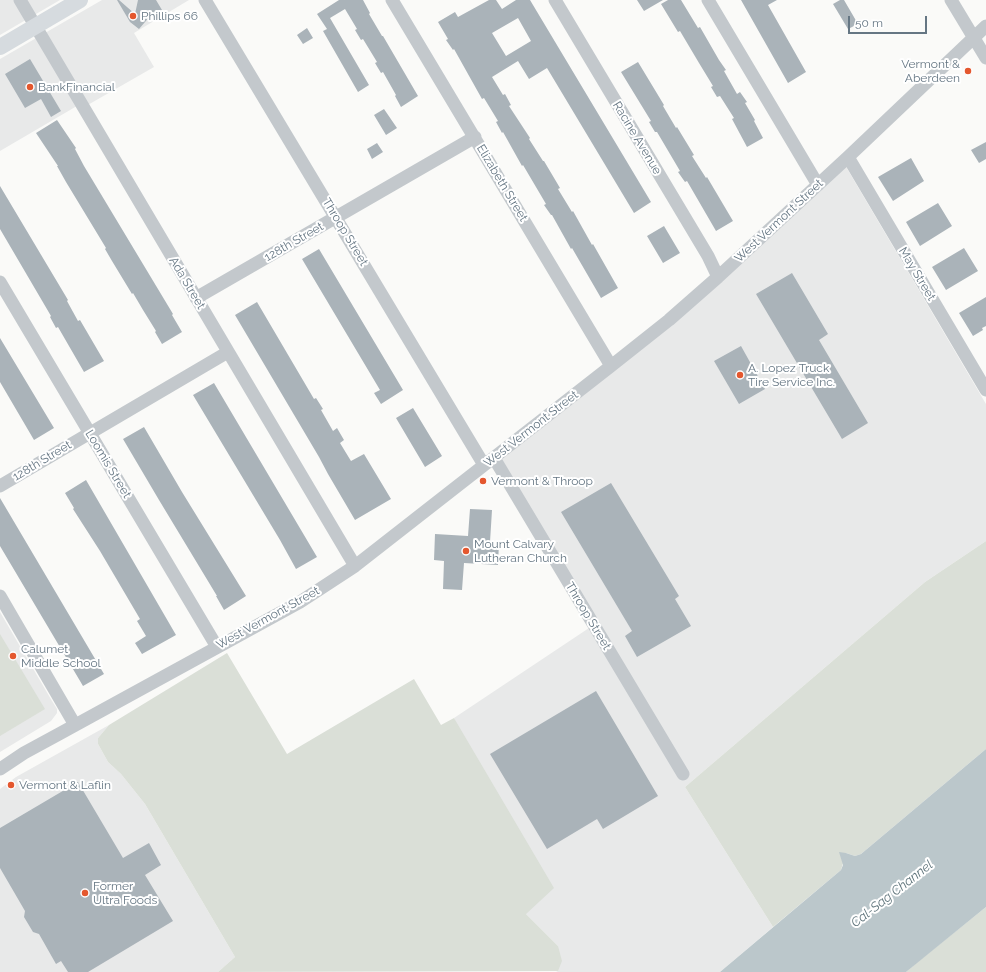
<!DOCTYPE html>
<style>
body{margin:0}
#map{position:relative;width:986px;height:972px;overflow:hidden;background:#fafaf8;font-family:Raleway,sans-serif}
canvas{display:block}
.scale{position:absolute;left:848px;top:16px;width:79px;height:18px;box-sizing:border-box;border:2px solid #657683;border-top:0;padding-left:5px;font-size:12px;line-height:14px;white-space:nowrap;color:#657683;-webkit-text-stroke:3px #fff;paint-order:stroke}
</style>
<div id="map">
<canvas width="986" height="972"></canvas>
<div class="scale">50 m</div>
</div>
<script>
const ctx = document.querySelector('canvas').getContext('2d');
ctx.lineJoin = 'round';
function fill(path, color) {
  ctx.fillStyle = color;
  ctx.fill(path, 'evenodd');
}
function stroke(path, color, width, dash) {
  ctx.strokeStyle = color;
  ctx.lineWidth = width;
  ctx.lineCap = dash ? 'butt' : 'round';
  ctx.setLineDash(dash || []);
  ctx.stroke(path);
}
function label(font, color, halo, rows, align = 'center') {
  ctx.font = font + ' Raleway,sans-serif';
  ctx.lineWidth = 4;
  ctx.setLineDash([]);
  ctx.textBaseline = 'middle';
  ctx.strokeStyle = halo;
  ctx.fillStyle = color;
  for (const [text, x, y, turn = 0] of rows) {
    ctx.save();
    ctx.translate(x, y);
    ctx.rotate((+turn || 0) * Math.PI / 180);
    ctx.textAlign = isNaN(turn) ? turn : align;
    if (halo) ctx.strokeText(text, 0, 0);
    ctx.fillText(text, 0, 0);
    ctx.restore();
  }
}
const built = new Path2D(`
 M 0,0 L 60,0 L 0,35 Z
 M 102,0 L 189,0 L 134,33 L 154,67 L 86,106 L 82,103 L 0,151 L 0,59 Z
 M 842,160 L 986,404 L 986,541 L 925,582 L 685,787 L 773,927 L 720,972 L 556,972 L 558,971 L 558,946 L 526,914 L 454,718 L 595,624 L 497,455 L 665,321 Z
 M 0,612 L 52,701 L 57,709 L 57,713 L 51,721 L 0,752 Z
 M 109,725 L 98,738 L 98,744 L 108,762 L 121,774 L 145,804 L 235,957 L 218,972 L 0,972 L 0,789 L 16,777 Z`);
const green = new Path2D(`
 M 986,541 L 986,749 L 861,854 L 855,856 L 846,853 L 841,870 L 773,927 L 685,787 L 925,582 Z
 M 0,634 L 45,709 L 0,736 Z
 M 227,653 L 287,754 L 414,679 L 441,725 L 454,718 L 554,888 L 526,914 L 558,946 L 562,961 L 558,971 L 218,972 L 235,957 L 145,804 L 121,774 L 108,762 L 98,744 L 98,738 L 109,725 Z
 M 986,907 L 986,972 L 906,972 L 915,964 Z`);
const water = new Path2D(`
 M 986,749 L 986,907 L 906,972 L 720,972 L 841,870 L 843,865 L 839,852 L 846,853 L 855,856 L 861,854 Z`);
const building = new Path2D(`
 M 117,0 L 119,0 L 135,14 L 138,0 L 156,0 L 162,10 L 154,15 L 151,15 L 139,29 L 130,22 Z
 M 339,0 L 363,0 L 370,13 L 369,14 L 382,36 L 383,36 L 418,96 L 401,107 L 395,96 L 396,95 L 383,72 L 381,73 L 375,63 L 377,62 L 363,39 L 361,40 L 355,30 L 357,29 L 345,9 L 330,18 L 369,85 L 358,92 L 323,31 L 327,29 L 317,14 Z
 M 489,0 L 496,0 L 502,9 L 516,0 L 530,0 L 651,202 L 634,213 L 547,68 L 529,79 L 518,61 L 492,77 L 503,95 L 505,94 L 511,105 L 509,106 L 530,138 L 529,139 L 543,161 L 544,161 L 560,188 L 558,189 L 572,212 L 573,211 L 592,245 L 593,244 L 618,288 L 601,298 L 572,248 L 571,249 L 552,215 L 551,215 L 544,205 L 546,204 L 523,165 L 522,166 L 503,132 L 502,133 L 496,122 L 498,121 L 484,98 L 482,99 L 454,49 L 453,50 L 446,40 L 448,39 L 438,22 L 455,12 L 458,17 ZM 518,18 L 531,41 L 506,56 L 492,33 Z
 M 637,0 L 663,0 L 644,11 Z
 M 668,0 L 681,0 L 698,28 L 700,27 L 719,60 L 726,70 L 724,71 L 737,94 L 740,92 L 747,102 L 745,103 L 755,120 L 754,121 L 763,138 L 747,147 L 732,119 L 734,118 L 720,96 L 717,97 L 711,87 L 713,86 L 699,63 L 680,31 L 678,32 L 661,4 Z
 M 741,0 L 777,0 L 768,5 L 806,72 L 788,83 Z
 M 840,0 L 844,0 L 858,24 L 848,29 L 833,4 Z
 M 307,28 L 313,38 L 303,44 L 297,35 Z
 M 30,59 L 61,111 L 51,117 L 41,99 L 25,108 L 5,74 Z
 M 638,62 L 664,105 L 663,106 L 676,128 L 677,127 L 694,155 L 692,156 L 706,178 L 707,177 L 733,221 L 716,231 L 687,181 L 685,182 L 678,172 L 680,171 L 657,132 L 655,132 L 649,122 L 651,121 L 621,72 Z
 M 384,109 L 397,128 L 386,135 L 374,115 Z
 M 57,120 L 76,148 L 75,149 L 84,166 L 173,314 L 172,315 L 182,332 L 162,344 L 155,332 L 156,331 L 143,310 L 133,293 L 132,294 L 112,261 L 105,249 L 106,248 L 66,182 L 57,166 L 58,166 L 36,133 Z
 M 986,142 L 986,159 L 979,163 L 971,150 Z
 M 377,143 L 383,152 L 372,159 L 367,149 Z
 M 911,158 L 924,181 L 893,201 L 878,177 Z
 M 0,186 L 68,300 L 67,301 L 78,321 L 80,320 L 104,361 L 84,372 L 58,327 L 56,328 L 50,317 L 51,316 L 0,229 Z
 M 938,203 L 952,226 L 920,246 L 906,222 Z
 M 664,226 L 680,253 L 663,263 L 647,236 Z
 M 964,248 L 978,271 L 946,290 L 932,267 Z
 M 319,249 L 403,390 L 381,404 L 374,393 L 380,390 L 302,259 Z
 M 792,273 L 828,334 L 819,340 L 868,423 L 842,439 L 756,294 Z
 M 986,297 L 986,326 L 982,328 L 983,330 L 973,336 L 959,313 Z
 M 257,302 L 314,399 L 316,398 L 323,409 L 321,410 L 333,431 L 337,428 L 344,440 L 340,443 L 351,461 L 364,454 L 391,499 L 355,520 L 328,474 L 319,457 L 235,315 Z
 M 0,338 L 54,428 L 34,440 L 0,382 Z
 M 741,346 L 765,389 L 739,404 L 714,361 Z
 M 214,383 L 317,557 L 296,569 L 280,540 L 193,395 Z
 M 413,408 L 442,456 L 425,467 L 396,418 Z
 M 144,427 L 182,492 L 246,596 L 224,610 L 216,596 L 217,596 L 159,500 L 123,439 Z
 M 86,480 L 176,635 L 142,654 L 135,643 L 146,636 L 137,621 L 140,619 L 100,551 L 73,509 L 74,508 L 65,493 Z
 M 611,483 L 679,596 L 675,599 L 691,626 L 637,657 L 625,636 L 632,631 L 561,512 Z
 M 0,498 L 104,674 L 83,686 L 0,546 Z
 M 470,509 L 492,510 L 490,542 L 499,542 L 498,565 L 464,563 L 462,590 L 443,589 L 444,561 L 434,560 L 435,534 L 468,536 Z
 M 596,691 L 658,796 L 603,829 L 597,819 L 547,849 L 490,754 Z
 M 78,782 L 123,858 L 149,843 L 161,865 L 145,875 L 173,921 L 88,972 L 68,972 L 61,961 L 56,964 L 39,934 L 33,932 L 24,917 L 25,911 L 0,868 L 0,828 Z`);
const minor = new Path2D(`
 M 20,0 L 355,566
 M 205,0 L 484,465
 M 392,0 L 611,366
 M 555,0 L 708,256 L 718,277
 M 708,0 L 818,185
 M 951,0 L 986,58
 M 848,157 L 986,390
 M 0,282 L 217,647
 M 196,298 L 475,137
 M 494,458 L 683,774
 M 0,486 L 228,352
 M 0,596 L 75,725
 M 0,769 L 24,753 L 59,734 L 300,602 L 355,566 L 611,366 L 669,320 L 718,277 L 848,157 L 986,26`);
const major = new Path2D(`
 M 0,47 L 80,0`);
const markers = [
 [133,16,4,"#e4572e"],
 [968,71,4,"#e4572e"],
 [30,87,4,"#e4572e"],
 [740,375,4,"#e4572e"],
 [483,481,4,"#e4572e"],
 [466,551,4,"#e4572e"],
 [13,656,4,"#e4572e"],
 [11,785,4,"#e4572e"],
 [85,893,4,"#e4572e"]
];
const poiNames = [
 ["Phillips 66",141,16],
 ["Vermont &",960,64,"right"],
 ["Aberdeen",960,78,"right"],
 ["BankFinancial",38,87],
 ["A. Lopez Truck",748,368],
 ["Tire Service Inc.",748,382],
 ["Vermont & Throop",491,481],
 ["Mount Calvary",474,544],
 ["Lutheran Church",474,558],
 ["Calumet",21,649],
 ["Middle School",21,663],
 ["Vermont & Laflin",19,785],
 ["Former",93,886],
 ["Ultra Foods",93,900]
];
const streetNames = [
 ["Racine Avenue",637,138,59],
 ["Elizabeth Street",502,183,59],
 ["West Vermont Street",779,221,-43],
 ["Throop Street",345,232,59],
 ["128th Street",294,242,-30],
 ["May Street",917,274,59],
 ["Ada Street",187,283,59],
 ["West Vermont Street",531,429,-38],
 ["128th Street",42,461,-31],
 ["Loomis Street",108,464,59],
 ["Throop Street",588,616,59],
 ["West Vermont Street",268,618,-29]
];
const waterNames = [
 ["Cal-Sag Channel",892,894,-38]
];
fill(built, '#e8e9e9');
fill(green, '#dadfd7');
fill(water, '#bbc7cb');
fill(building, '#aab3b9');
stroke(minor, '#c3c8cc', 13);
stroke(major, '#d6dbdf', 16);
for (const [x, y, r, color] of markers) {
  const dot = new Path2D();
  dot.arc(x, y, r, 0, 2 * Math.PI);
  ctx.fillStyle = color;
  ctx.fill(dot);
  stroke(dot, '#fff', 1.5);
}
label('12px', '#657683', '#fff', poiNames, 'left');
label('12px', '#657683', '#fff', streetNames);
label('italic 13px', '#60757c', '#fff', waterNames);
</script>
